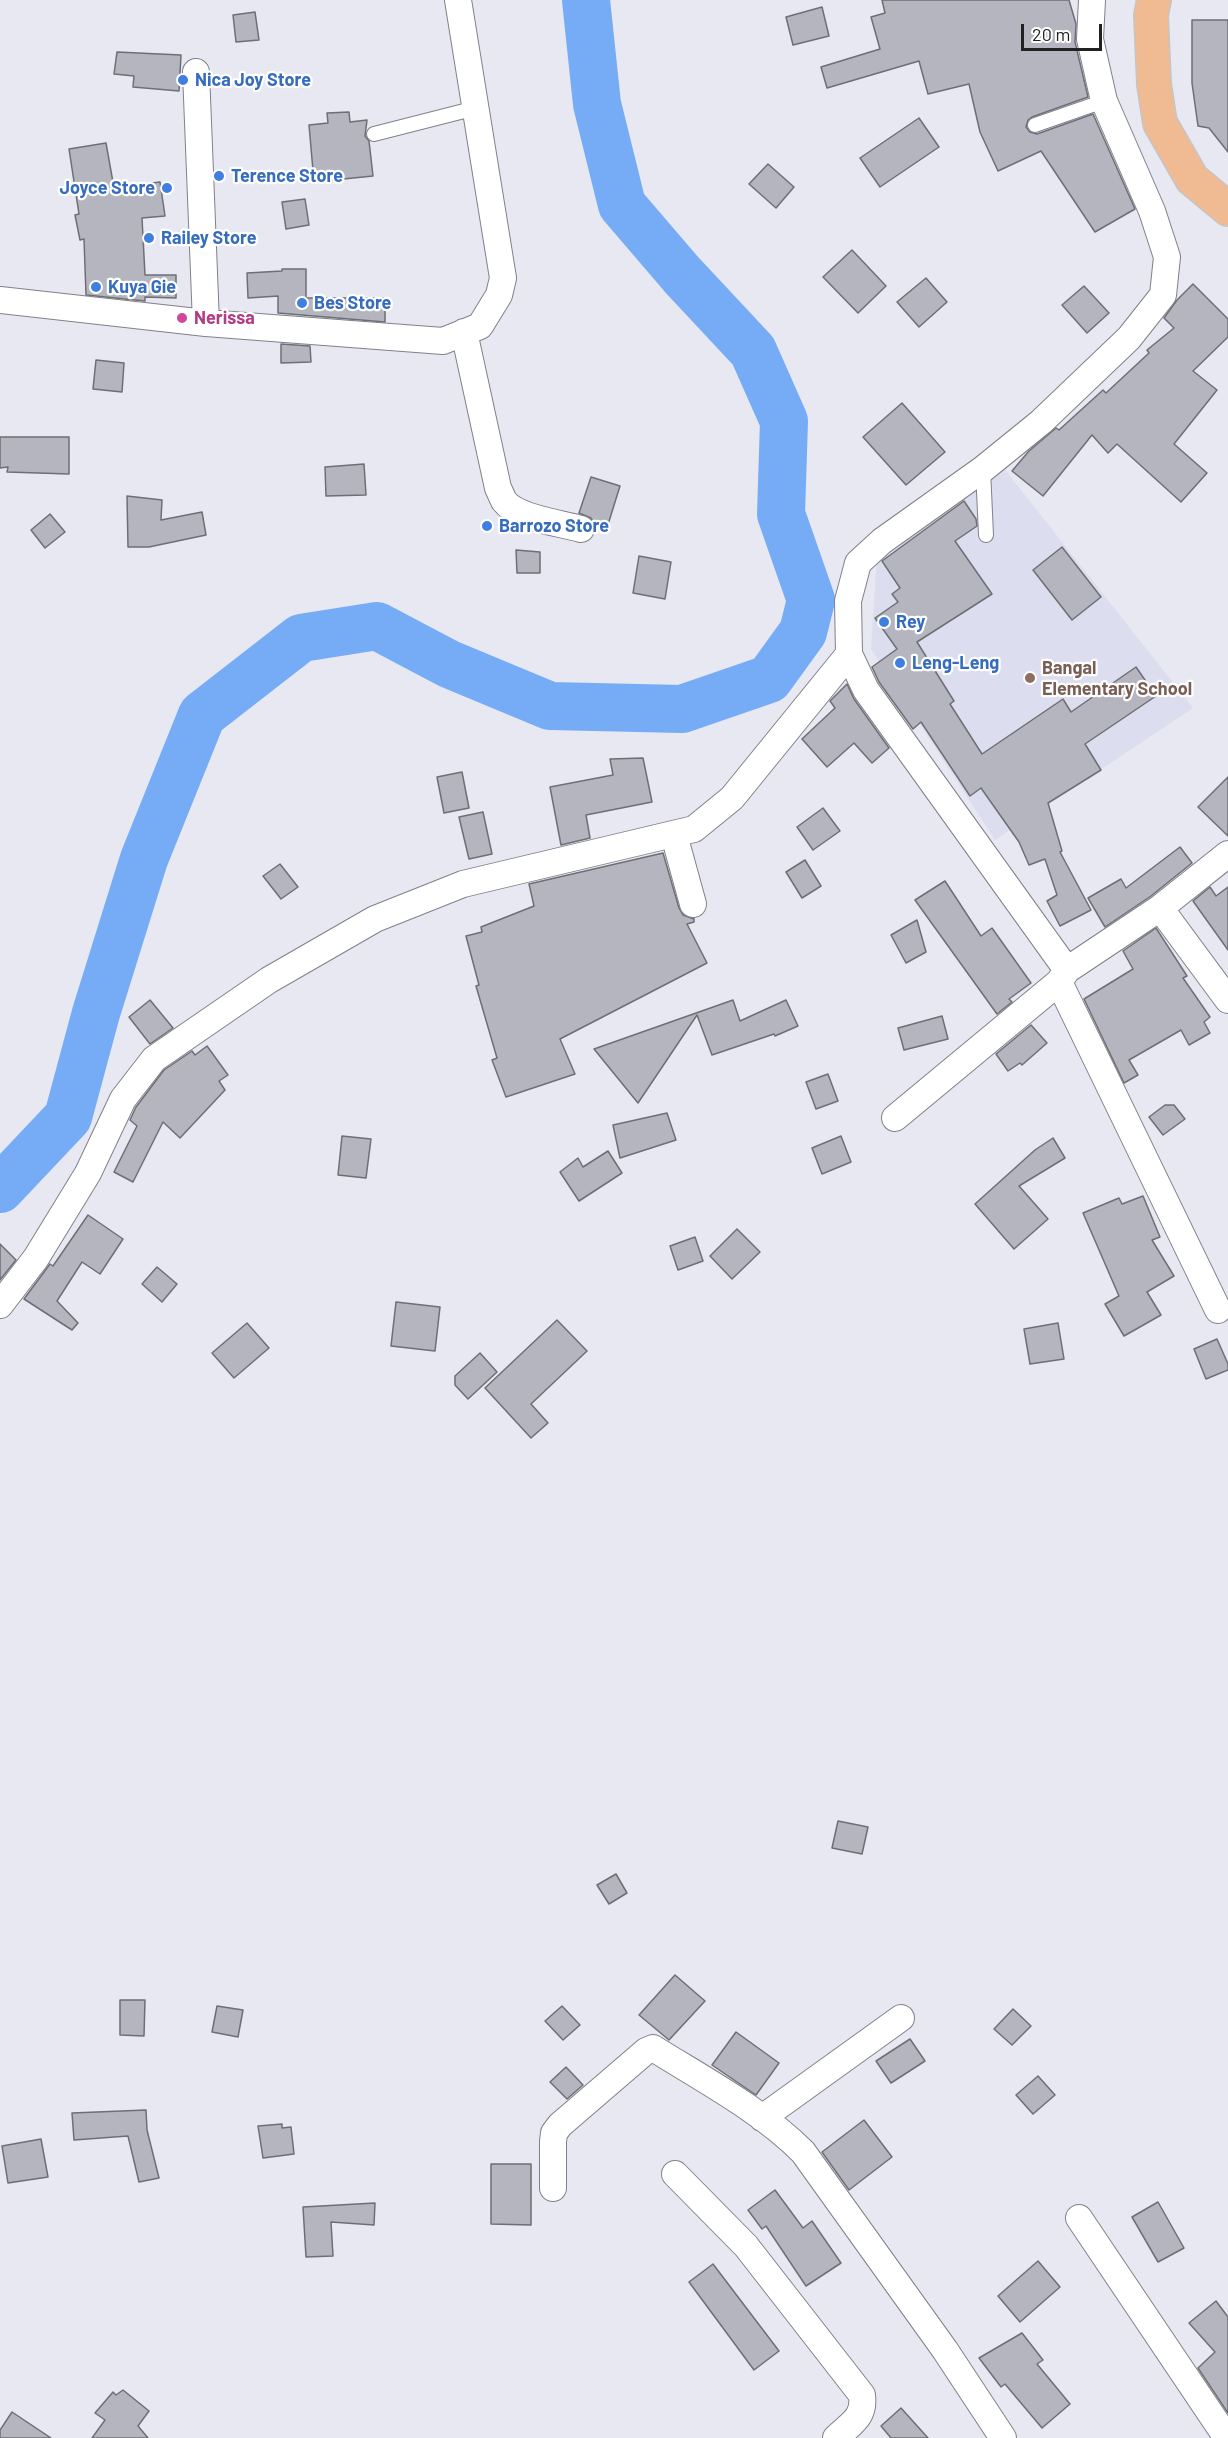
<!DOCTYPE html>
<style>
body{margin:0}
#map{position:relative;width:1228px;height:2438px;overflow:hidden;background:#e7e8f1;font-family:Barlow,sans-serif}
canvas{display:block}
.scale{position:absolute;left:1021px;top:24px;width:81px;height:27px;box-sizing:border-box;border:3px solid #212124;border-top:0;padding-left:8px;font-size:18px;line-height:21px;white-space:nowrap;color:#212124;-webkit-text-stroke:4px #fff;paint-order:stroke}
</style>
<div id="map">
<canvas width="1228" height="2438"></canvas>
<div class="scale">20 m</div>
</div>
<script>
const ctx = document.querySelector('canvas').getContext('2d');
ctx.lineJoin = 'round';
function fill(path, color) {
  ctx.fillStyle = color;
  ctx.fill(path, 'evenodd');
}
function stroke(path, color, width, dash) {
  ctx.strokeStyle = color;
  ctx.lineWidth = width;
  ctx.lineCap = dash ? 'butt' : 'round';
  ctx.setLineDash(dash || []);
  ctx.stroke(path);
}
function label(font, color, halo, rows, align = 'center') {
  ctx.font = font + ' Barlow,sans-serif';
  ctx.lineWidth = 4.5;
  ctx.setLineDash([]);
  ctx.textBaseline = 'middle';
  ctx.strokeStyle = halo;
  ctx.fillStyle = color;
  for (const [text, x, y, turn = 0] of rows) {
    ctx.save();
    ctx.translate(x, y);
    ctx.rotate((+turn || 0) * Math.PI / 180);
    ctx.textAlign = isNaN(turn) ? turn : align;
    if (halo) ctx.strokeText(text, 0, 0);
    ctx.fillText(text, 0, 0);
    ctx.restore();
  }
}
const built = new Path2D(`
 M 1002,466 L 1193,708 L 995,840 L 871,649 L 877,557 Z`);
const river = new Path2D(`
 M 0,1189 L 68,1117 L 96,1013 L 144,859 L 202,715 L 301,638 L 377,626 L 449,664 L 550,706 L 682,709 L 769,679 L 803,632 L 811,600 L 781,514 L 784,421 L 753,351 L 682,275 L 622,205 L 597,104 L 586,0`);
const building = new Path2D(`
 M 882,0 L 1069,0 L 1076,24 L 1075,42 L 1088,97 L 1032,117 L 1028,120 L 1026,127 L 1030,132 L 1037,134 L 1093,114 L 1135,209 L 1095,232 L 1041,151 L 998,171 L 980,132 L 969,84 L 928,94 L 919,61 L 827,88 L 821,67 L 880,49 L 871,17 L 885,13 Z
 M 822,7 L 829,36 L 793,45 L 786,17 Z
 M 255,12 L 259,40 L 236,42 L 233,15 Z
 M 1192,20 L 1228,20 L 1228,152 L 1209,128 L 1198,126 L 1192,83 Z
 M 117,52 L 181,55 L 179,91 L 133,87 L 134,76 L 114,74 Z
 M 349,112 L 350,122 L 367,120 L 365,136 L 369,141 L 373,176 L 314,182 L 309,125 L 328,123 L 327,113 Z
 M 919,118 L 939,147 L 880,187 L 860,158 Z
 M 106,143 L 114,188 L 160,182 L 165,216 L 142,218 L 145,275 L 176,275 L 176,298 L 145,297 L 145,301 L 86,295 L 84,239 L 80,240 L 75,215 L 79,214 L 69,149 Z
 M 768,164 L 794,187 L 776,208 L 749,184 Z
 M 305,199 L 309,225 L 286,229 L 282,202 Z
 M 852,250 L 886,286 L 858,313 L 823,277 Z
 M 282,269 L 306,269 L 306,298 L 385,298 L 385,322 L 278,313 L 278,296 L 248,298 L 247,273 L 282,271 Z
 M 926,278 L 947,302 L 919,327 L 897,302 Z
 M 1193,284 L 1228,319 L 1228,337 L 1193,371 L 1217,390 L 1174,444 L 1207,473 L 1181,502 L 1117,444 L 1108,453 L 1092,435 L 1043,496 L 1012,471 L 1029,451 L 1056,428 L 1059,430 L 1103,390 L 1106,393 L 1149,353 L 1147,350 L 1174,328 L 1164,318 L 1177,300 Z
 M 1084,286 L 1109,313 L 1087,333 L 1062,305 Z
 M 281,344 L 310,346 L 311,362 L 281,363 Z
 M 96,360 L 124,363 L 122,392 L 93,389 Z
 M 902,403 L 945,452 L 906,485 L 863,437 Z
 M 0,437 L 69,437 L 69,474 L 7,472 L 8,467 L 0,468 Z
 M 364,464 L 366,495 L 326,496 L 325,467 Z
 M 591,477 L 620,486 L 606,531 L 596,527 L 591,518 L 579,513 Z
 M 127,496 L 162,500 L 161,520 L 202,512 L 206,535 L 149,547 L 128,547 Z
 M 964,501 L 976,519 L 977,526 L 955,541 L 992,594 L 917,642 L 954,701 L 950,704 L 982,754 L 1063,699 L 1071,712 L 1136,667 L 1156,696 L 1085,744 L 1101,770 L 1048,803 L 1062,851 L 1060,852 L 1091,910 L 1060,926 L 1047,901 L 1057,895 L 1045,859 L 1029,865 L 1019,842 L 981,788 L 970,796 L 921,722 L 913,729 L 879,682 L 872,667 L 897,649 L 875,618 L 898,602 L 892,594 L 900,588 L 882,561 Z
 M 50,514 L 65,532 L 45,548 L 31,530 Z
 M 1062,547 L 1101,597 L 1072,620 L 1033,570 Z
 M 516,550 L 540,552 L 540,573 L 517,573 Z
 M 639,556 L 671,562 L 665,599 L 633,593 Z
 M 847,684 L 854,699 L 889,748 L 872,763 L 854,743 L 827,767 L 802,739 L 835,708 L 830,701 Z
 M 643,758 L 652,802 L 586,815 L 590,838 L 561,845 L 550,787 L 613,775 L 610,759 Z
 M 462,772 L 469,808 L 444,813 L 437,777 Z
 M 1228,777 L 1228,836 L 1198,807 Z
 M 823,808 L 840,831 L 813,850 L 797,827 Z
 M 483,812 L 492,854 L 469,859 L 459,817 Z
 M 1180,847 L 1192,863 L 1151,896 L 1105,927 L 1088,898 L 1121,879 L 1126,888 Z
 M 663,853 L 679,908 L 683,915 L 694,919 L 694,922 L 687,924 L 707,963 L 560,1039 L 575,1074 L 506,1097 L 492,1060 L 497,1058 L 476,986 L 479,985 L 466,936 L 482,932 L 481,927 L 534,906 L 529,884 Z
 M 805,860 L 821,886 L 802,898 L 786,872 Z
 M 280,864 L 298,887 L 281,899 L 263,876 Z
 M 945,881 L 981,936 L 992,928 L 1031,983 L 1009,999 L 1012,1002 L 997,1014 L 915,900 Z
 M 1210,887 L 1216,896 L 1228,887 L 1228,950 L 1193,901 Z
 M 917,920 L 926,952 L 906,963 L 891,935 Z
 M 1156,928 L 1187,976 L 1183,978 L 1210,1017 L 1204,1022 L 1210,1033 L 1189,1045 L 1181,1030 L 1129,1060 L 1138,1075 L 1124,1083 L 1084,999 L 1133,969 L 1123,951 Z
 M 150,1000 L 173,1028 L 150,1044 L 129,1017 Z
 M 733,1000 L 740,1021 L 786,1000 L 798,1026 L 775,1036 L 774,1034 L 712,1055 L 697,1015 L 638,1103 L 594,1049 Z
 M 942,1016 L 948,1039 L 904,1050 L 898,1028 Z
 M 1031,1025 L 1047,1043 L 1022,1065 L 1020,1063 L 1008,1071 L 996,1054 Z
 M 207,1046 L 228,1075 L 219,1081 L 225,1090 L 180,1138 L 163,1122 L 133,1182 L 114,1172 L 137,1126 L 130,1120 L 136,1107 L 164,1070 L 192,1051 L 195,1055 Z
 M 828,1074 L 838,1101 L 816,1109 L 806,1082 Z
 M 1165,1105 L 1174,1105 L 1185,1119 L 1163,1135 L 1149,1117 Z
 M 667,1113 L 676,1140 L 620,1158 L 613,1125 Z
 M 342,1136 L 371,1139 L 366,1178 L 338,1175 Z
 M 841,1136 L 851,1162 L 822,1174 L 812,1148 Z
 M 1053,1138 L 1065,1158 L 1019,1186 L 1048,1219 L 1014,1249 L 975,1204 L 1035,1150 Z
 M 608,1151 L 622,1173 L 579,1201 L 560,1172 L 578,1158 L 583,1167 Z
 M 1143,1196 L 1160,1237 L 1152,1240 L 1174,1276 L 1147,1292 L 1161,1315 L 1124,1336 L 1105,1304 L 1119,1296 L 1083,1213 L 1119,1198 L 1122,1204 Z
 M 88,1215 L 123,1239 L 100,1274 L 82,1262 L 57,1301 L 78,1323 L 72,1330 L 24,1299 L 50,1264 L 53,1266 Z
 M 737,1229 L 760,1252 L 732,1279 L 710,1256 Z
 M 695,1237 L 703,1261 L 678,1270 L 670,1246 Z
 M 0,1244 L 16,1260 L 0,1280 Z
 M 157,1267 L 177,1284 L 162,1302 L 142,1284 Z
 M 396,1302 L 440,1307 L 435,1351 L 391,1346 Z
 M 557,1320 L 587,1351 L 531,1404 L 548,1423 L 531,1438 L 485,1388 Z
 M 247,1323 L 269,1348 L 234,1378 L 212,1353 Z
 M 1058,1323 L 1064,1359 L 1030,1364 L 1024,1329 Z
 M 1217,1339 L 1228,1364 L 1228,1370 L 1206,1379 L 1194,1349 Z
 M 480,1353 L 497,1372 L 468,1399 L 455,1385 L 455,1376 Z
 M 838,1821 L 868,1827 L 862,1854 L 832,1848 Z
 M 616,1874 L 627,1893 L 609,1904 L 597,1885 Z
 M 675,1975 L 705,2001 L 669,2040 L 639,2015 Z
 M 120,2000 L 145,2000 L 144,2036 L 120,2035 Z
 M 217,2006 L 243,2010 L 238,2037 L 212,2032 Z
 M 562,2006 L 580,2025 L 563,2040 L 545,2021 Z
 M 1013,2009 L 1031,2026 L 1012,2045 L 994,2029 Z
 M 736,2032 L 779,2063 L 756,2095 L 712,2065 Z
 M 910,2039 L 925,2061 L 891,2083 L 876,2061 Z
 M 566,2067 L 583,2085 L 567,2099 L 550,2082 Z
 M 1038,2076 L 1055,2095 L 1033,2114 L 1016,2095 Z
 M 146,2110 L 147,2130 L 159,2178 L 139,2182 L 128,2136 L 74,2140 L 72,2113 Z
 M 864,2120 L 892,2157 L 849,2190 L 822,2152 Z
 M 282,2124 L 282,2128 L 291,2127 L 294,2154 L 263,2158 L 258,2126 Z
 M 41,2139 L 48,2177 L 8,2183 L 2,2146 Z
 M 491,2164 L 531,2164 L 531,2225 L 491,2224 Z
 M 775,2190 L 803,2228 L 812,2221 L 841,2263 L 806,2286 L 766,2226 L 762,2229 L 748,2210 Z
 M 1158,2202 L 1184,2248 L 1158,2262 L 1132,2217 Z
 M 375,2203 L 374,2225 L 331,2222 L 333,2256 L 306,2257 L 303,2207 Z
 M 1038,2261 L 1060,2287 L 1020,2322 L 998,2296 Z
 M 713,2264 L 779,2351 L 754,2370 L 689,2282 Z
 M 1216,2301 L 1228,2317 L 1228,2413 L 1198,2368 L 1215,2352 L 1189,2323 Z
 M 1022,2333 L 1043,2360 L 1037,2364 L 1070,2404 L 1042,2428 L 1005,2384 L 1001,2387 L 979,2358 Z
 M 123,2390 L 149,2411 L 138,2426 L 148,2438 L 92,2438 L 105,2420 L 95,2413 L 113,2392 L 116,2395 Z
 M 901,2408 L 928,2438 L 891,2438 L 881,2426 Z
 M 12,2412 L 51,2438 L 0,2438 L 0,2430 Z`);
const service = new Path2D(`
 M 1035,125 L 1104,101
 M 374,134 L 476,108
 M 983,469 L 986,535`);
const minor = new Path2D(`
 M 196,72 L 206,323
 M 0,300 L 206,323 L 443,341 L 480,326 L 499,295 L 503,278 L 458,0
 M 464,332 L 498,488 C 500,492 502,497 504,501 C 517,518 560,523 581,529
 M 674,835 L 693,904
 M 1160,908 L 1228,1000
 M 1067,970 L 866,690 L 849,654 L 848,601 L 858,563 L 882,541 L 983,469 L 1041,422 L 1129,338 L 1163,295 L 1167,257 L 1152,211 L 1104,101 L 1090,39 L 1092,0
 M 1059,982 L 1218,1310
 M 895,1118 L 1059,982 L 1067,970 L 1160,908 L 1228,854
 M 0,1305 L 36,1258 L 88,1173 L 123,1099 L 154,1059 L 269,980 L 375,919 L 463,884 L 694,829 L 732,798 L 849,654
 M 762,2118 L 901,2018
 M 675,2174 L 746,2246 L 862,2395 C 865,2418 851,2423 836,2438
 M 553,2188 L 553,2142 L 554,2133 L 560,2125 L 646,2051 L 653,2048 C 704,2080 761,2110 803,2152 L 945,2350 L 1003,2438
 M 1079,2218 L 1227,2438`);
const trunk = new Path2D(`
 M 1154,0 L 1151,15 L 1154,84 L 1160,123 L 1192,179 L 1228,209`);
const markers = [
 [183,80,6,"#3f7fe0"],
 [219,176,6,"#3f7fe0"],
 [167,188,6,"#3f7fe0"],
 [149,238,6,"#3f7fe0"],
 [96,287,6,"#3f7fe0"],
 [302,303,6,"#3f7fe0"],
 [182,318,6,"#d1479c"],
 [487,526,6,"#3f7fe0"],
 [884,622,6,"#3f7fe0"],
 [900,663,6,"#3f7fe0"],
 [1030,678,6,"#8d6e63"]
];
const shopNames = [
 ["Nica Joy Store",195,80],
 ["Terence Store",231,176],
 ["Joyce Store",155,188,"right"],
 ["Railey Store",161,238],
 ["Kuya Gie",108,287],
 ["Bes Store",314,303],
 ["Barrozo Store",499,526],
 ["Rey",896,622],
 ["Leng-Leng",912,663]
];
const hotelNames = [
 ["Nerissa",194,318]
];
const educationNames = [
 ["Bangal",1042,668],
 ["Elementary School",1042,689]
];
fill(built, '#dcddee');
stroke(river, '#76acf6', 48);
fill(building, '#b4b5be');
stroke(building, '#6e6e76', 1.5);
stroke(service, '#808189', 16);
stroke(minor, '#808189', 28);
stroke(trunk, '#c5c5c6', 36);
stroke(service, '#fff', 14);
stroke(minor, '#fff', 26);
stroke(trunk, '#f0ba93', 33);
for (const [x, y, r, color] of markers) {
  const dot = new Path2D();
  dot.arc(x, y, r, 0, 2 * Math.PI);
  ctx.fillStyle = color;
  ctx.fill(dot);
  stroke(dot, '#fff', 2);
}
label('bold 18px', '#366cbe', '#fff', shopNames, 'left');
label('bold 18px', '#b23c85', '#fff', hotelNames, 'left');
label('bold 18px', '#785e54', '#fff', educationNames, 'left');
</script>
